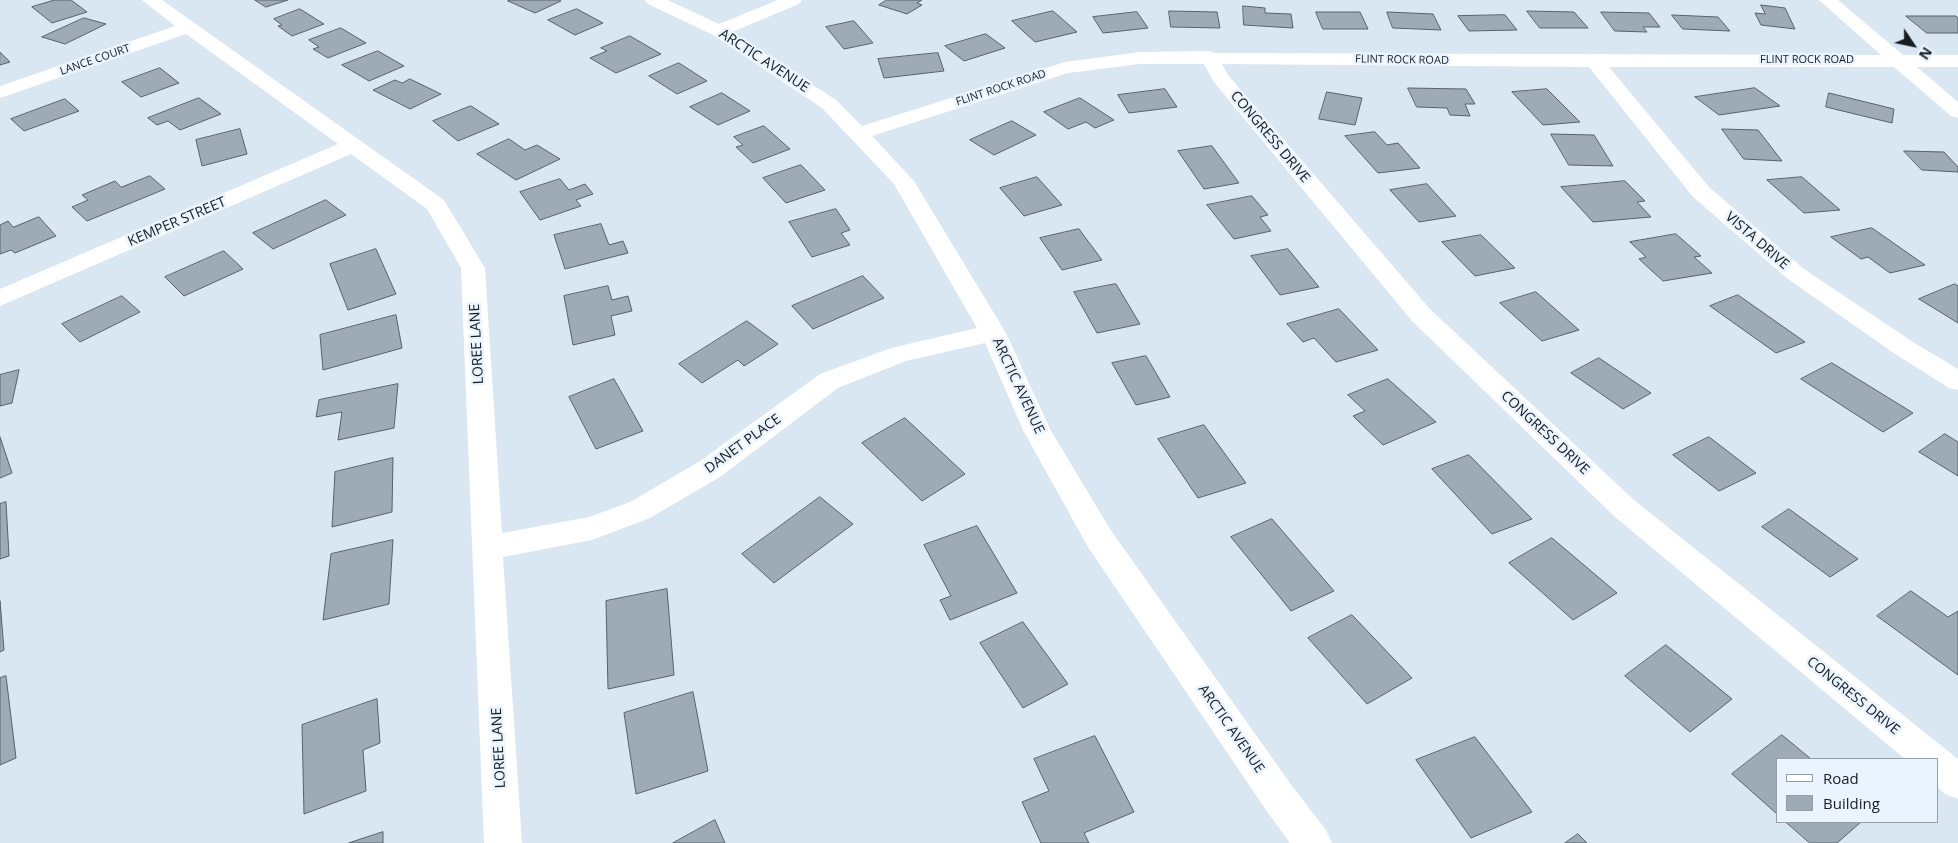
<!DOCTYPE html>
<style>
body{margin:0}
#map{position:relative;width:1958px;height:843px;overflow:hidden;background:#d9e7f3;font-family:"Open Sans",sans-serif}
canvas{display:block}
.legend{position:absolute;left:1776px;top:758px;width:162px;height:65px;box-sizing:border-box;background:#e9f4fe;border:1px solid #959ea6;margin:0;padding:6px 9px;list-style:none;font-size:15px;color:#181d21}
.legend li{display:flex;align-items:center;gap:10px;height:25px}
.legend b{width:25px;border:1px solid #959ea6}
.north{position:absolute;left:1888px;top:20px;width:50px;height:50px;-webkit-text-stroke:4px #e9f4fe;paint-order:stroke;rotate:124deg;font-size:14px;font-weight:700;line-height:20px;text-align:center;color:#181d21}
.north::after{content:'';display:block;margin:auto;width:18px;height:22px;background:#181d21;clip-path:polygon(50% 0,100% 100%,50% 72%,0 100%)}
</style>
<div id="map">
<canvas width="1958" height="843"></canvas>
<ul class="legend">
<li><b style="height:6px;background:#fff"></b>Road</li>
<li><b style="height:14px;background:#9eabb6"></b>Building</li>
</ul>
<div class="north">N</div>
</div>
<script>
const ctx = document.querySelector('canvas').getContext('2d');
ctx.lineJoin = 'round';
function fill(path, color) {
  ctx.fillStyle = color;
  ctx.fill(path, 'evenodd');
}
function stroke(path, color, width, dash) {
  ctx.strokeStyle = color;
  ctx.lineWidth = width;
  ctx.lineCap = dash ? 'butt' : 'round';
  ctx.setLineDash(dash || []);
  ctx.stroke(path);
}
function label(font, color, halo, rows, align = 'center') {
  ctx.font = font + ' "Open Sans",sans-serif';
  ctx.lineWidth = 5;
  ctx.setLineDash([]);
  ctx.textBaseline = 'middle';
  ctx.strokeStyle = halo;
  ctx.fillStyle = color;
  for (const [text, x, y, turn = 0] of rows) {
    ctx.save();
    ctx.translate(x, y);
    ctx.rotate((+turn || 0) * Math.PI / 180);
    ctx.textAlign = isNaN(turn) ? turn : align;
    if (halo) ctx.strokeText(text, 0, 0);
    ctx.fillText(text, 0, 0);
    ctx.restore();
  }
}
const building = new Path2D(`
 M 55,0 L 71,0 L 87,12 L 52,23 L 32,7 Z
 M 255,0 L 288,0 L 266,7 Z
 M 511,0 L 559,0 L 561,1 L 535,13 L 508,1 Z
 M 887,0 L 922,0 L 917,3 L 922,5 L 907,14 L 879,5 Z
 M 1761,5 L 1785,8 L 1795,29 L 1761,25 L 1755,13 L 1765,14 Z
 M 1243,6 L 1265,8 L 1265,13 L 1291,14 L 1293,28 L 1244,25 Z
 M 300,9 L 324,24 L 292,36 L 278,26 L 282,25 L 274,19 Z
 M 577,9 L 603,23 L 575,35 L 548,20 Z
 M 1053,11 L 1077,32 L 1035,42 L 1012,21 Z
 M 1169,11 L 1217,12 L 1220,28 L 1171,27 Z
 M 1527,11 L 1574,12 L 1588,28 L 1540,28 Z
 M 1137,12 L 1148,28 L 1103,33 L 1093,17 Z
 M 1316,12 L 1360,12 L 1368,29 L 1323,29 Z
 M 1387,12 L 1433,14 L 1441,30 L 1393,28 Z
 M 1601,12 L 1649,13 L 1660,27 L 1643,27 L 1647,32 L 1615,31 Z
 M 1505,15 L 1517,30 L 1469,31 L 1458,16 Z
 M 1672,15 L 1718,17 L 1730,31 L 1683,29 Z
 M 1906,16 L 1956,16 L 1958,18 L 1958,33 L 1927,33 Z
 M 84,18 L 106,24 L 65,44 L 42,37 Z
 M 854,21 L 873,43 L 844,49 L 826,27 Z
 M 341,28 L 366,43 L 328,58 L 313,49 L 319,47 L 309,40 Z
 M 986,34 L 1005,48 L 964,61 L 945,46 Z
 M 630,36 L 661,54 L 616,73 L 590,58 L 607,51 L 601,48 Z
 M 378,51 L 404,66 L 369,81 L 342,65 Z
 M 0,52 L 10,62 L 0,65 Z
 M 938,53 L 944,71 L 884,78 L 878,59 Z
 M 679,63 L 707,81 L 677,94 L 649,76 Z
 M 160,68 L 179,83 L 141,97 L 122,82 Z
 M 410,79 L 441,94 L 410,109 L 373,90 L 395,80 L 402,83 Z
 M 1408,88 L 1466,89 L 1475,104 L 1465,104 L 1470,116 L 1450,115 L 1447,108 L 1417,107 Z
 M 1755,88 L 1780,106 L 1719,115 L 1695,97 Z
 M 1165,89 L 1177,107 L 1129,113 L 1118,95 Z
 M 1547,89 L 1580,122 L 1543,125 L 1512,92 Z
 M 1327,92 L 1362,98 L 1355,125 L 1319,119 Z
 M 722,93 L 750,111 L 718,125 L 690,107 Z
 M 1829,93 L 1894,109 L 1892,123 L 1826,107 Z
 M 199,98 L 221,114 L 180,130 L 168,121 L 157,125 L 148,118 Z
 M 1080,98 L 1114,120 L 1095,128 L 1086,122 L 1068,129 L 1044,112 Z
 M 65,99 L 79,111 L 24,131 L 11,119 Z
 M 471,106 L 499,124 L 458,141 L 433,121 Z
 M 1012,121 L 1036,135 L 994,155 L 970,140 Z
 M 764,126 L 790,149 L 753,163 L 736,147 L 743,145 L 734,137 Z
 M 240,129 L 247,154 L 202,166 L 196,140 Z
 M 1722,129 L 1758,130 L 1782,161 L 1744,159 Z
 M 1375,132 L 1387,145 L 1398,143 L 1420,168 L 1378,173 L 1345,136 Z
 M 1551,134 L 1594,135 L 1613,166 L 1569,165 Z
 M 509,139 L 525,150 L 537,145 L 560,159 L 516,180 L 477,154 Z
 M 1212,146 L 1239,183 L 1204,189 L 1178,151 Z
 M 1904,151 L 1944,152 L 1958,167 L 1958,172 L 1922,170 Z
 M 801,165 L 825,190 L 786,203 L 763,178 Z
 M 150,176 L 165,189 L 87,221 L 72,207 L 88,200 L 82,195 L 115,181 L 121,187 Z
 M 1037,177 L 1062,205 L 1024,216 L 1000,188 Z
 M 1802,177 L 1840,210 L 1804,213 L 1767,180 Z
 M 560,179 L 569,190 L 585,184 L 593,194 L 576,200 L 581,206 L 540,220 L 520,192 Z
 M 1625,181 L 1645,201 L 1637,202 L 1651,217 L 1593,222 L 1561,187 Z
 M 1427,184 L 1456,216 L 1419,222 L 1390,190 Z
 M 1252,196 L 1268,215 L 1260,217 L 1271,231 L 1234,239 L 1207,205 Z
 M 326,200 L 346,215 L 273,249 L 253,233 Z
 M 836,209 L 850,230 L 841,233 L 850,245 L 812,257 L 789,222 Z
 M 39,217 L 56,236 L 15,253 L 11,250 L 0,254 L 0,225 L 8,221 L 13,227 Z
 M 601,224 L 609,245 L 623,241 L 628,253 L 565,269 L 554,235 Z
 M 1872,228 L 1925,265 L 1890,273 L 1868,257 L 1861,259 L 1831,237 Z
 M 1079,229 L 1102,260 L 1062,270 L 1040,238 Z
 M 1676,234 L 1701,256 L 1694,257 L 1712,273 L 1663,281 L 1639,259 L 1646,257 L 1630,242 Z
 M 1481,235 L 1515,268 L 1475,276 L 1442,242 Z
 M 376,249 L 396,294 L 348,310 L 330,264 Z
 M 1288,249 L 1319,287 L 1280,295 L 1251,256 Z
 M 224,251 L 243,269 L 184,296 L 165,277 Z
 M 863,276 L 884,298 L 813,329 L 792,306 Z
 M 1116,284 L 1140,324 L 1097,333 L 1074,292 Z
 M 1955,284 L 1958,286 L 1958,323 L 1919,299 Z
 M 608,286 L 612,300 L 628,296 L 632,311 L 611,316 L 615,335 L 573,345 L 564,296 Z
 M 1536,292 L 1579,330 L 1542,341 L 1500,303 Z
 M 1738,295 L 1805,342 L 1776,353 L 1710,306 Z
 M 122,296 L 140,312 L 80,342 L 62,324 Z
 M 1339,309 L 1378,350 L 1336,362 L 1314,338 L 1303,342 L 1287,324 Z
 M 396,315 L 402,348 L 323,370 L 320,335 Z
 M 747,321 L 778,344 L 744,366 L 738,360 L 702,383 L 679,364 Z
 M 1146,356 L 1170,397 L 1136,405 L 1112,363 Z
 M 1599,358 L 1651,393 L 1623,409 L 1571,373 Z
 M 1832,363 L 1913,413 L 1883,432 L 1801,379 Z
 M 19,370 L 12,403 L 0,406 L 0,375 Z
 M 614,379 L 643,431 L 596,449 L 569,397 Z
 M 1388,379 L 1436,422 L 1383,445 L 1353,416 L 1365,411 L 1348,395 Z
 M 398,384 L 394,428 L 338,440 L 342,412 L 316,417 L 319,400 Z
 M 905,418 L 965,474 L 922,501 L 862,443 Z
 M 1204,425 L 1246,483 L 1198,498 L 1158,439 Z
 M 1945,434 L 1958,442 L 1958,476 L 1919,452 Z
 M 0,437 L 12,473 L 0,478 Z
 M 1709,437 L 1756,473 L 1719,491 L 1673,455 Z
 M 1469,455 L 1532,519 L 1492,534 L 1432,469 Z
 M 393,458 L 392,512 L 332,527 L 335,472 Z
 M 820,497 L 853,524 L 774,583 L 742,554 Z
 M 6,502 L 9,556 L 0,559 L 0,504 Z
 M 1789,509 L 1858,559 L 1830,577 L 1762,527 Z
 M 1272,519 L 1334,591 L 1291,611 L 1231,537 Z
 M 977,526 L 1017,593 L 950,620 L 940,600 L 951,596 L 924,545 Z
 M 1552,538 L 1617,593 L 1573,620 L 1509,563 Z
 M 393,540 L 389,604 L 323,620 L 331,554 Z
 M 667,589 L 674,675 L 608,689 L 606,601 Z
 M 1911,591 L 1948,617 L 1958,611 L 1958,675 L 1877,616 Z
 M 0,601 L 4,650 L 0,652 Z
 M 1352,615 L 1412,678 L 1367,704 L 1308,638 Z
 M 1023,622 L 1068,684 L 1023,708 L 980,643 Z
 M 1666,645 L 1732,699 L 1690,732 L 1625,676 Z
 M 6,676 L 16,758 L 0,765 L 0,678 Z
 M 693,692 L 708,771 L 636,794 L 624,713 Z
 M 377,699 L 380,743 L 363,750 L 366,791 L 304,814 L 302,725 Z
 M 1782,735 L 1811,759 L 1777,759 L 1777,814 L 1732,774 Z
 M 1095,736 L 1134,812 L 1084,833 L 1089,843 L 1041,843 L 1022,802 L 1049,791 L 1034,759 Z
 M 1475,737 L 1532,812 L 1471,838 L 1416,760 Z
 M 715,820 L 725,843 L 673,843 Z
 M 1786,822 L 1861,822 L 1837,843 L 1810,843 Z
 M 383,832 L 383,843 L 349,843 Z
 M 1578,834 L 1587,843 L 1565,843 Z`);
const minor = new Path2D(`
 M 142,0 L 162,0 L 444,200 L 447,205 L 485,268 L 502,533 L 589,517 L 630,502 L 700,461 L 820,374 L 891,348 L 977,328 L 894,184 L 822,108 L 713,35 L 648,4 L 645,0 L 668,0 L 719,24 L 778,0 L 802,0 L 799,4 L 732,32 L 836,100 L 862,126 L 1065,62 L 1140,52 L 1209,51 L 1216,53 L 1881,55 L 1819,0 L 1838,0 L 1903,55 L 1958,55 L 1958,67 L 1917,67 L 1958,102 L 1958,118 L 1951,116 L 1894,67 L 1609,67 L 1709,187 L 1804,269 L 1913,342 L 1958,369 L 1958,390 L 1949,388 L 1895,354 L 1788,279 L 1693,197 L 1589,67 L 1222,64 L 1228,75 L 1430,309 L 1634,500 L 1958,759 L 1958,799 L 1945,794 L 1937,787 L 1937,759 L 1905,759 L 1614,516 L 1412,321 L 1213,81 L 1204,64 L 1140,64 L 1068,73 L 872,136 L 914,181 L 1006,333 L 1050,429 L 1110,529 L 1292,786 L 1326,830 L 1332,843 L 1290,843 L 1266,810 L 1088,547 L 1023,430 L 985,343 L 906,361 L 838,388 L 720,477 L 650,518 L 592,540 L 503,557 L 522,843 L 484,843 L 461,268 L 427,209 L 351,154 L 0,306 L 0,289 L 338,144 L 186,34 L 0,98 L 0,86 L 175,26 Z`);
const farStreetnames = [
 ["LANCE COURT",95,60,-19],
 ["FLINT ROCK ROAD",1402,60,1],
 ["FLINT ROCK ROAD",1807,60],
 ["FLINT ROCK ROAD",1001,88,-18]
];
const streetNames = [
 ["ARCTIC AVENUE",764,61,33],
 ["CONGRESS DRIVE",1270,137,50],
 ["KEMPER STREET",177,222,-23],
 ["VISTA DRIVE",1757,241,41],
 ["LOREE LANE",477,344,-93],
 ["ARCTIC AVENUE",1018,386,65],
 ["CONGRESS DRIVE",1545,433,43],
 ["DANET PLACE",743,444,-36],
 ["CONGRESS DRIVE",1853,696,39],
 ["ARCTIC AVENUE",1231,729,55],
 ["LOREE LANE",499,748,-93]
];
fill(building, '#9eabb6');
stroke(building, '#56626c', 1);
fill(minor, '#fff');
label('11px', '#181d21', '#e9f4fe', farStreetnames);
label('14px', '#181d21', '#e9f4fe', streetNames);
</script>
